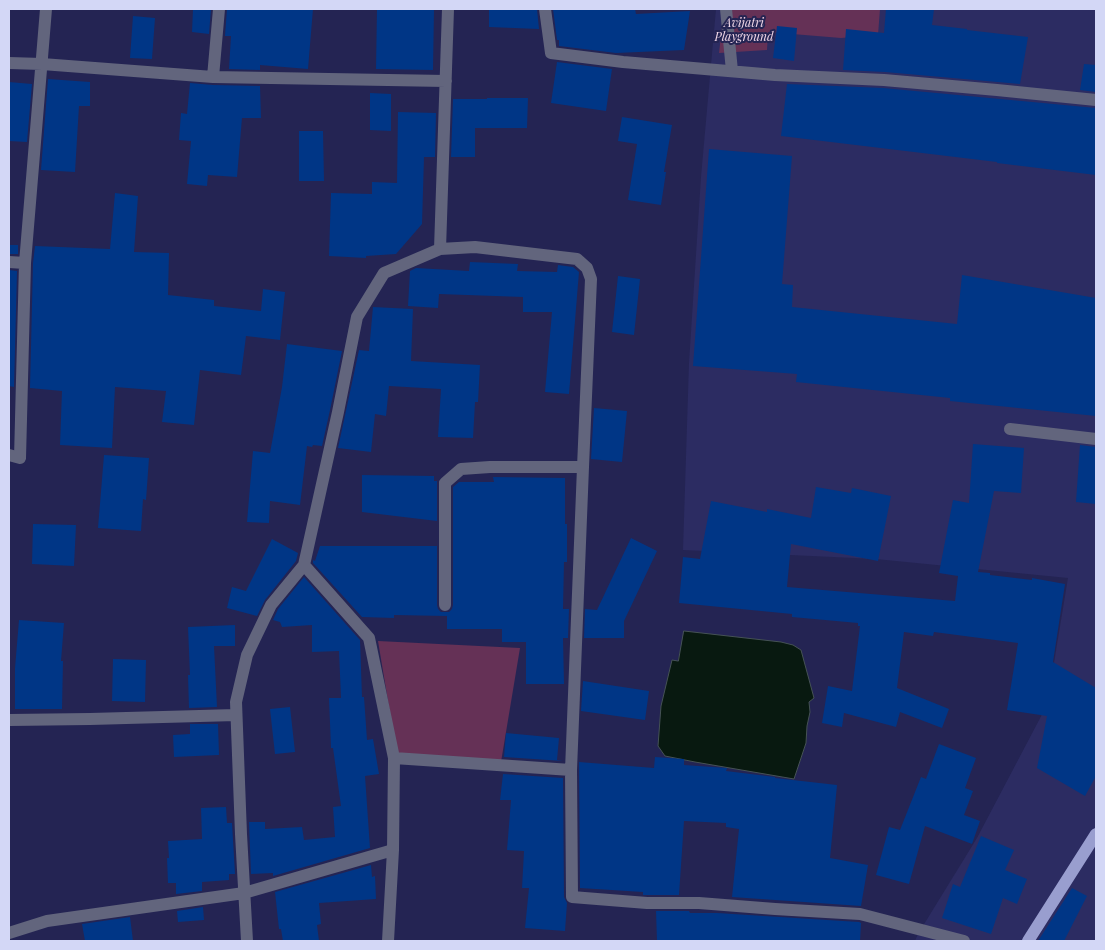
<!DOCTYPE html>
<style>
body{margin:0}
#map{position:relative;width:1105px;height:950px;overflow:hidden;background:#242453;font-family:"Playfair Display",serif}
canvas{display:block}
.frame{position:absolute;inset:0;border:10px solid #d3d7f6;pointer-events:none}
</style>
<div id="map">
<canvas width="1105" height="950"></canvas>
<div class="frame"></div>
</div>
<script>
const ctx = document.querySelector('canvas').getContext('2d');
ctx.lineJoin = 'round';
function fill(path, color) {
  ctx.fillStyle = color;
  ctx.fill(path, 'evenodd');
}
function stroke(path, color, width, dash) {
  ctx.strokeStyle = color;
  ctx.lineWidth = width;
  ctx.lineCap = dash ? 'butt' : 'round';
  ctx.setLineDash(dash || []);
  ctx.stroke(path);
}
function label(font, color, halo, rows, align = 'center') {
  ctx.font = font + ' "Playfair Display",serif';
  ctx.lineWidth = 4;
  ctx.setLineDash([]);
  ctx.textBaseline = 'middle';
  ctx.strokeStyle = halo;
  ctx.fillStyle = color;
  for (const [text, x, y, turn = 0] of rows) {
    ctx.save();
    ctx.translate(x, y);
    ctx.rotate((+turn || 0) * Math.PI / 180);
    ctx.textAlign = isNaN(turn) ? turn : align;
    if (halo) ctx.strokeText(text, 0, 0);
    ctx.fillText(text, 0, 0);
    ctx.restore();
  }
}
const built = new Path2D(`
 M 716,9 L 1096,9 L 1096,941 L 915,941 L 918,934 L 977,838 L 1047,705 L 1068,578 L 876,559 L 683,550 L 689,363 L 701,177 Z`);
const green = new Path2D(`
 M 724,9 L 880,9 L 878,35 L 841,38 L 768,32 L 767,50 L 719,53 Z
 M 378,641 L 520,648 L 501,762 L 397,755 Z`);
const water = new Path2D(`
 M 684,631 L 781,642 L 793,645 L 801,650 L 814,698 L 809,702 L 810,712 L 807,726 L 806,743 L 794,779 L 695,762 L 665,756 L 658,746 L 661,706 L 672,660 L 678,661 Z`);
const building = new Path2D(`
 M 193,9 L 211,9 L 209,34 L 192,32 Z
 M 227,9 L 313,9 L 308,69 L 260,65 L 260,70 L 229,69 L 231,36 L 225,36 Z
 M 377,9 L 434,9 L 433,70 L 376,69 Z
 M 489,9 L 537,9 L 539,29 L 489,27 Z
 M 553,9 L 635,9 L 636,14 L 690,11 L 684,50 L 616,53 L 559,46 L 559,40 L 557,40 Z
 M 886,9 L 934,9 L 932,25 L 967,29 L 967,30 L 1028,37 L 1020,84 L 885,72 L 843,70 L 846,29 L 884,33 Z
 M 133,16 L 155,18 L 152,59 L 130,58 Z
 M 777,26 L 797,28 L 794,61 L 773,58 Z
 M 557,62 L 612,69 L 606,111 L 551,103 Z
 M 1084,64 L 1096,65 L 1096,92 L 1080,90 Z
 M 48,79 L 90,82 L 90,106 L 79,106 L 75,172 L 41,170 Z
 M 9,82 L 32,84 L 27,142 L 9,141 Z
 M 190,83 L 213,85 L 260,86 L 261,118 L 242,118 L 237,177 L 208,175 L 207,186 L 187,184 L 191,141 L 179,140 L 181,113 L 187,114 Z
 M 787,84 L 883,88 L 1096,108 L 1096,175 L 997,163 L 997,162 L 781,136 Z
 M 370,93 L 391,94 L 391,131 L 370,130 Z
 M 487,98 L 528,98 L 527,128 L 475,128 L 475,157 L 451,157 L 453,99 L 487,99 Z
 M 398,112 L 436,113 L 435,157 L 424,157 L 422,224 L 396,254 L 366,256 L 366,258 L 329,256 L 331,193 L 372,194 L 372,182 L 397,183 Z
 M 622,117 L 672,125 L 664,172 L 666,172 L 661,205 L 628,200 L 637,144 L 618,141 Z
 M 299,131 L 323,131 L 324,181 L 299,181 Z
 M 709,149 L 792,156 L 782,284 L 793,285 L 792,307 L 957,324 L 962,275 L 1096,298 L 1096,416 L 950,401 L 950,398 L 796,382 L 797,374 L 693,366 Z
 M 115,193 L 138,196 L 134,252 L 169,253 L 168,295 L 214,300 L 214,306 L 261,311 L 263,289 L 285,292 L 280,340 L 246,336 L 241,375 L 200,370 L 194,425 L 162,422 L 166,391 L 115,387 L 112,448 L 60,445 L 62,391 L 30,388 L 33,263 L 35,246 L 110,249 Z
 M 9,245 L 18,245 L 18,254 L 9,254 Z
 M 470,262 L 518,264 L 517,271 L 557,272 L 558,265 L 573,267 L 579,272 L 569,394 L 545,392 L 552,312 L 523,312 L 523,297 L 439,294 L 438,308 L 408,306 L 410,271 L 416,268 L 469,271 Z
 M 9,270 L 17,271 L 14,387 L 9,386 Z
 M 618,276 L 640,279 L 634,335 L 612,332 Z
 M 373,307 L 413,309 L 411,361 L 480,365 L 478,402 L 475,402 L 473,438 L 438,437 L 441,389 L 389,386 L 386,416 L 375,414 L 371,452 L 338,448 L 359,350 L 369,351 Z
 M 287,344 L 342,351 L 330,410 L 322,446 L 313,445 L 312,447 L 307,446 L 300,505 L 270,501 L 269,523 L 247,522 L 253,451 L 270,453 L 282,387 Z
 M 594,408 L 627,411 L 622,462 L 591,459 Z
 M 973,444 L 1024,448 L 1021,493 L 994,491 L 978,572 L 990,573 L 990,575 L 1032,580 L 1032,578 L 1065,584 L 1053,662 L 1096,688 L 1096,776 L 1085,796 L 1037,768 L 1047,716 L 1007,710 L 1018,643 L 934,632 L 933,636 L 904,632 L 897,688 L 949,709 L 942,728 L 900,712 L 896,727 L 844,713 L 842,727 L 822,723 L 828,686 L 852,691 L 860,626 L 858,626 L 858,623 L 792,617 L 792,614 L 679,603 L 683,557 L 700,559 L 711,501 L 767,512 L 767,509 L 811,518 L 816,487 L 851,493 L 852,488 L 891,496 L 878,561 L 791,544 L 787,587 L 955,601 L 958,576 L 939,573 L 953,500 L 969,503 Z
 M 1080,445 L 1096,447 L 1096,504 L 1076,502 Z
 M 104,455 L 149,458 L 146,500 L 143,499 L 141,531 L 98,528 Z
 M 362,475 L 434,476 L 434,481 L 437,481 L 437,521 L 362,512 Z
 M 493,477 L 565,478 L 565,524 L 567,524 L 567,562 L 564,562 L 563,609 L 569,609 L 568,638 L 563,638 L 564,684 L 526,684 L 526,642 L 502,642 L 502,629 L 447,629 L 447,616 L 394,615 L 394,618 L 362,617 L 313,563 L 313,560 L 315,561 L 320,546 L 437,546 L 437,605 L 438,609 L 441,612 L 449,612 L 452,609 L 453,605 L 453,487 L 459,482 L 494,482 Z
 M 33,524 L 76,525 L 74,566 L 32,564 Z
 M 631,538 L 657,551 L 624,621 L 624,638 L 584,638 L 585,609 L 597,610 Z
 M 272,539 L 298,553 L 296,561 L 265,600 L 257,616 L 227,608 L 232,587 L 246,591 Z
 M 304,577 L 360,640 L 362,697 L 364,697 L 367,740 L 373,739 L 379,774 L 365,776 L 370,848 L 273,876 L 273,873 L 251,874 L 249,822 L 265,822 L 265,829 L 302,827 L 304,840 L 335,837 L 333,807 L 341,806 L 333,748 L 331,748 L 329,698 L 341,698 L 339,651 L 312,652 L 312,625 L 282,627 L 280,622 L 273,620 L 278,609 Z
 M 19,620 L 64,623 L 61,661 L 63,661 L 62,709 L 15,709 L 15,668 Z
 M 235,625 L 235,646 L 214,646 L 217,707 L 189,708 L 188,675 L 190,675 L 188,627 Z
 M 113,659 L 146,660 L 145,702 L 112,701 Z
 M 583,681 L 649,691 L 645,720 L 581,711 Z
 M 290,707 L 295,752 L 275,754 L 270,709 Z
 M 190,724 L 218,724 L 219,755 L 174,757 L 173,735 L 190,734 Z
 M 506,733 L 559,738 L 557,760 L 563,761 L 504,757 Z
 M 939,744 L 976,758 L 965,788 L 973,791 L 964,815 L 980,821 L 972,844 L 925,826 L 909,884 L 876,875 L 889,827 L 900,830 L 921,777 L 926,779 Z
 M 655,757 L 684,759 L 684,765 L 727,768 L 726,771 L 775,777 L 775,778 L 837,785 L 830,858 L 868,865 L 861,906 L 732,897 L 739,829 L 726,827 L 726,823 L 684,821 L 679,895 L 643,895 L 643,892 L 580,888 L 579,762 L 654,768 Z
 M 503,774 L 563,778 L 564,897 L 567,903 L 565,931 L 525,928 L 529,888 L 522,888 L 524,851 L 507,850 L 511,800 L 500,800 Z
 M 226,807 L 227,823 L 232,823 L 235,874 L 229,874 L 229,880 L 202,882 L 202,891 L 176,894 L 176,883 L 168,883 L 167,858 L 169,858 L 168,841 L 202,839 L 201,808 Z
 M 981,836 L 1014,850 L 1005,870 L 1027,879 L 1017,904 L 1003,898 L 991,934 L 942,918 L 953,884 L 960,887 Z
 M 371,865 L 372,877 L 375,876 L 376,899 L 319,903 L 321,924 L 317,925 L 319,941 L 283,941 L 281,929 L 279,929 L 275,892 Z
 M 1072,888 L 1087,896 L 1064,941 L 1038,941 Z
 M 203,907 L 204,920 L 178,922 L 177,911 Z
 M 656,911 L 689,911 L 690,913 L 717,913 L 859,922 L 861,923 L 860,941 L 657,941 Z
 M 130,917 L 133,941 L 85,941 L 82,924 Z`);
const minor = new Path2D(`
 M 545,9 L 551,53 L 623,62 L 775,75 L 884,80 L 997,90 L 1096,100
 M 726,9 L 732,71
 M 9,63 L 42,64 L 213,77 L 446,81
 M 213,77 L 219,9
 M 440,249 L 475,247 L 577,259 L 587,268 L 591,279 L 583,467
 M 9,262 L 25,263
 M 1010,429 L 1096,439
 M 9,455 L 20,458 L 25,263 L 46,9
 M 304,565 L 338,412 L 357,317 L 384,273 L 440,249 L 448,9
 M 9,720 L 90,719 L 236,715
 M 394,758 L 571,770 L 583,467 L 490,467 L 461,469 L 445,483 L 445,605
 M 571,770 L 572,897 L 647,903 L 699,903 L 775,909 L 860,914 L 964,941
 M 9,933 L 47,921 L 244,893 L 393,850
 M 247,941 L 241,834 L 236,702 L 247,655 L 271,605 L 304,565 L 369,638 L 394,758 L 393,850 L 388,941`);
const major = new Path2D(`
 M 1028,941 L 1096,834`);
const parkNames = [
 ["Avijatri",744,23],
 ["Playground",744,37]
];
fill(built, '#2c2c62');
fill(green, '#653156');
fill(water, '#081910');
stroke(water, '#455255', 1);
fill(building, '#003686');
stroke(minor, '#62657d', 12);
stroke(major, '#999ecf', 12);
label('italic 12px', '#f3d9e9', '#242453', parkNames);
</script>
